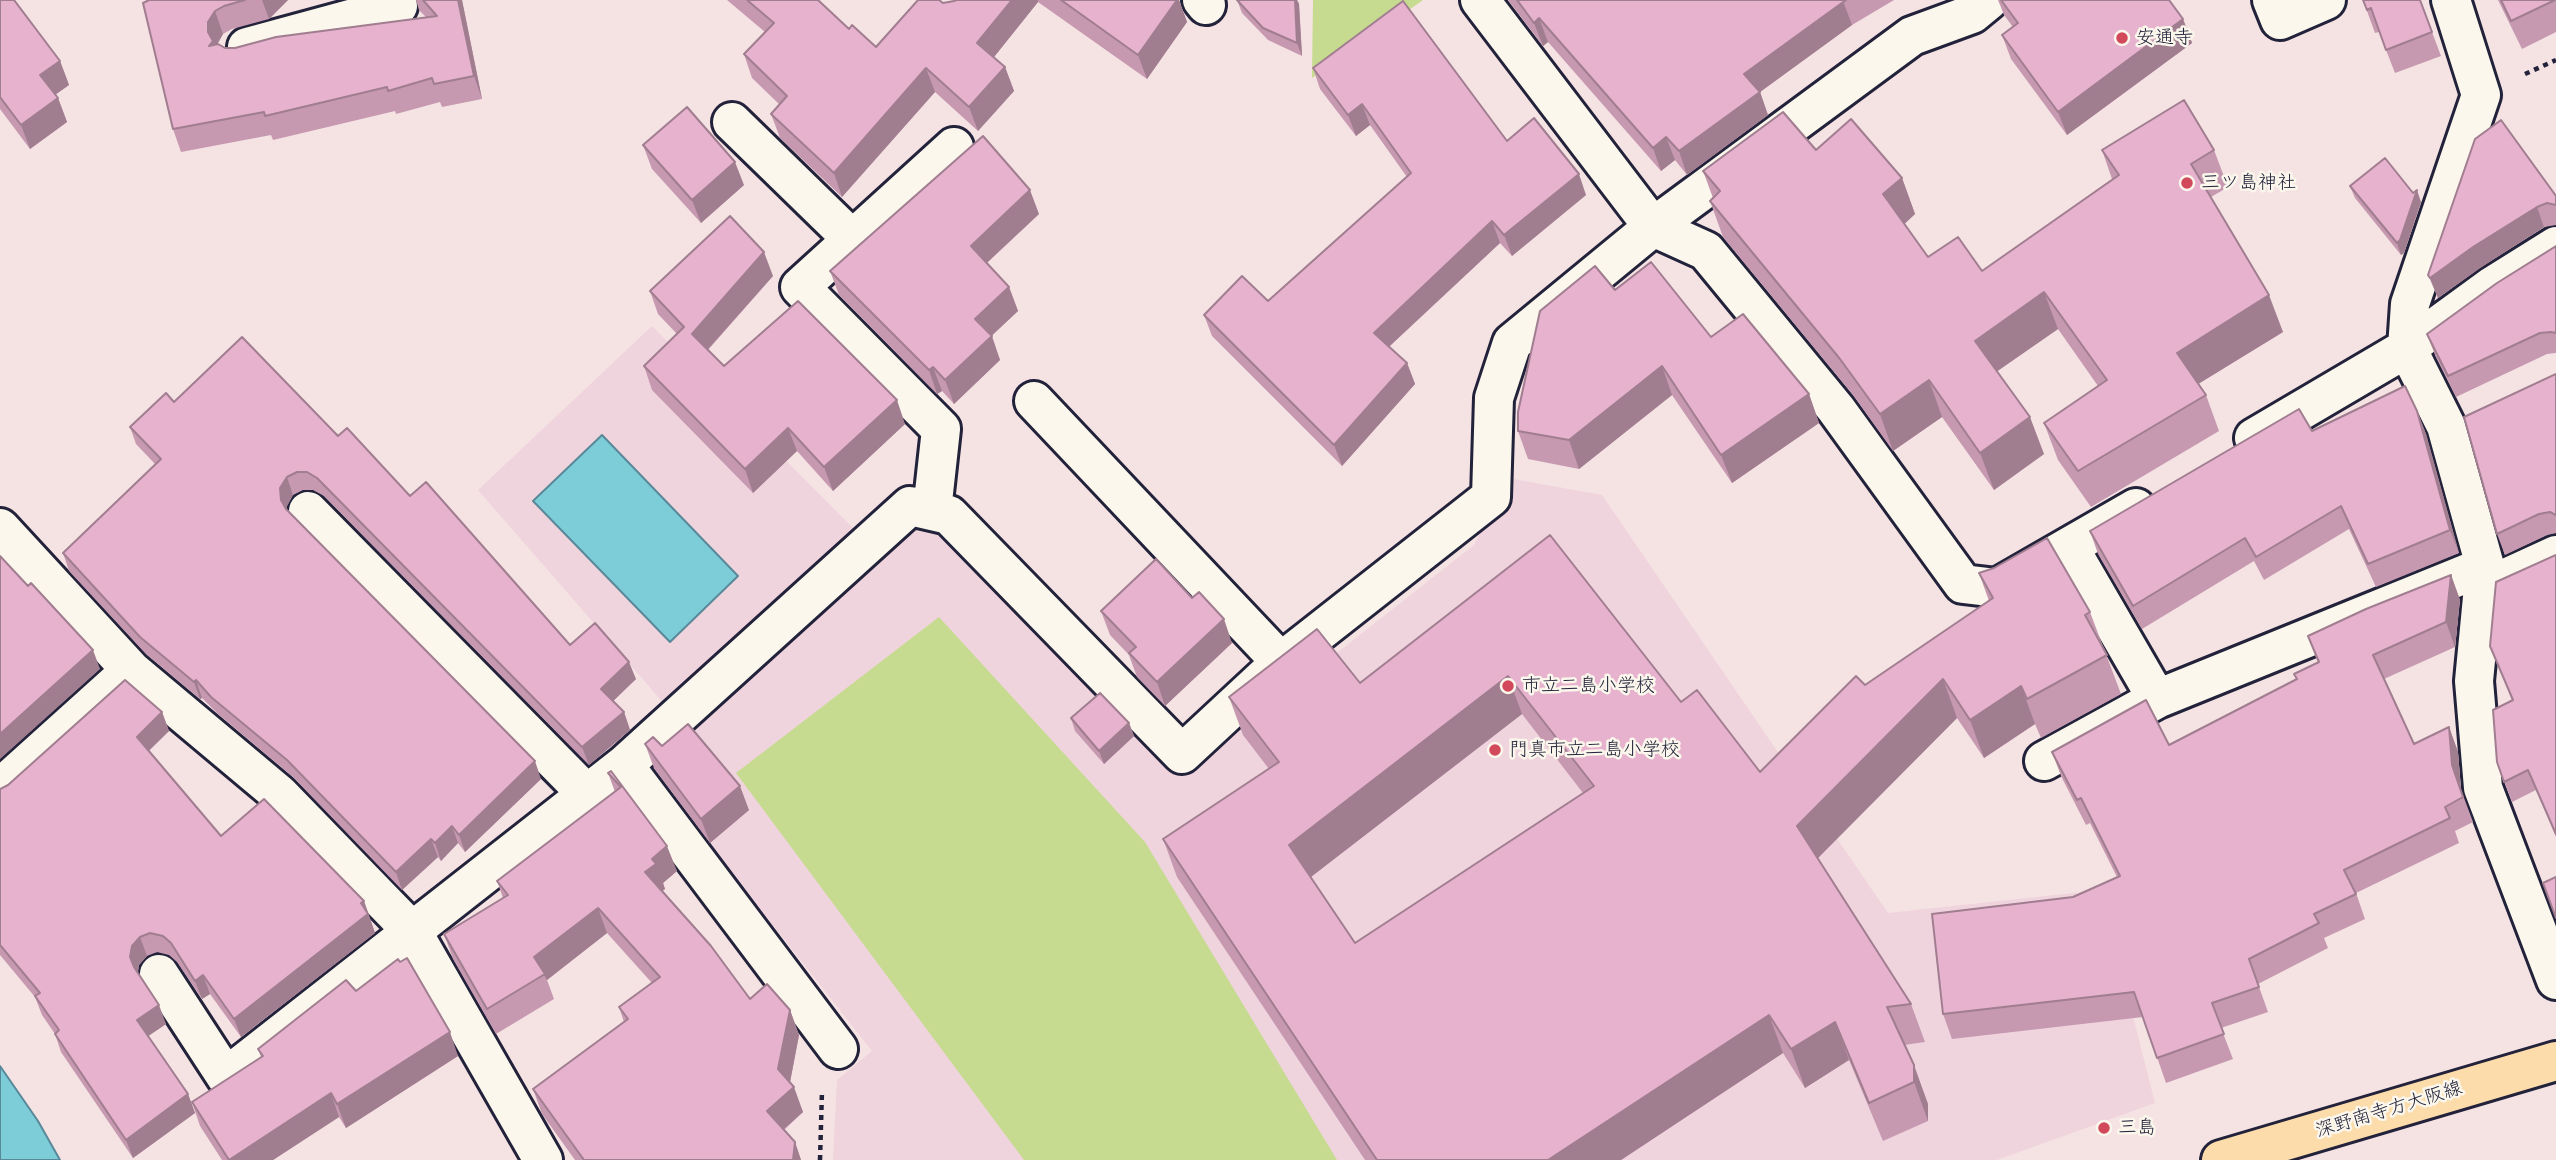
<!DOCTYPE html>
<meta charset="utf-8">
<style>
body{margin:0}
canvas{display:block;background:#f5e2e3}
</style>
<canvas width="2556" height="1160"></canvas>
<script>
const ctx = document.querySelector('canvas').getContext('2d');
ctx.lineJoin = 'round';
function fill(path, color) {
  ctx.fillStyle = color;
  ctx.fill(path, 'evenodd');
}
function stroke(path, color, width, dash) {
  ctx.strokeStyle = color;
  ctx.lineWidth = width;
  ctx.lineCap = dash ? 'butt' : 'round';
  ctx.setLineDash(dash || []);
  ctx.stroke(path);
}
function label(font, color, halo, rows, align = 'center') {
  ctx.font = font + ' "Shantell Sans","Klee One",sans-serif';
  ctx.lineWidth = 5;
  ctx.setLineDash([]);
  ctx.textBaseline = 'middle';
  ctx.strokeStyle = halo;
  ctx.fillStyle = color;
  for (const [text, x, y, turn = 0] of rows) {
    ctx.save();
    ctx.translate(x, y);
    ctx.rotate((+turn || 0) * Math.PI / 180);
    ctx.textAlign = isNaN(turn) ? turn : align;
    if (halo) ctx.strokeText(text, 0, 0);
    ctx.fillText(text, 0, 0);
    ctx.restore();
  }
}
const built = new Path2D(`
 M 652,326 L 853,528 L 905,529 L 944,536 L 1182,775 L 1474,545 L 1508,478 L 1602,495 L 1888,913 L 2101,890 L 2155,1103 L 1997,1160 L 833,1160 L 837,1080 L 872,1051 L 650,769 L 687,730 L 478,490 Z`);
const green = new Path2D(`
 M 1313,0 L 1423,0 L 1312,78 Z
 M 939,617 L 1145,842 L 1337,1160 L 1024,1160 L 736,773 Z`);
const water = new Path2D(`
 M 602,435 L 738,576 L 670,642 L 533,501 Z
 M 0,1066 L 38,1121 L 60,1160 L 0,1160 Z`);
const path = new Path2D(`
 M 2525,74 L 2556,60
 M 820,1160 L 822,1091`);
const minor = new Path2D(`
 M 1202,0 L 1206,5
 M 1989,0 L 1972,14 L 1912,36 L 1653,227 L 1706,251 L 1836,409 L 1963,584 L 1997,588 L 2136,508
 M 2272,0 L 2280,20 L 2326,0
 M 2451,0 L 2481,95 L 2410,304 L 2407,348 L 2446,426 L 2485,566 L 2474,681 L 2483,788 L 2556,980
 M 247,47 L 398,6
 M 732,122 L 852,239
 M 1034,401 L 1281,662
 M 2254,438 L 2407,348 L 2492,286 L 2556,246
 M 308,511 L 587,794
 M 932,511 L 941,429 L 800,287 L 954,147
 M 0,528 L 131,670 L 279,794 L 412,931 L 543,1160
 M 2069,547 L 2157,699
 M 2484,588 L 2556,555
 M 2044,761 L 2157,699 L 2485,566
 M 624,765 L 838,1049
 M 0,788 L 131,670
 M 159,974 L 226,1077 L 624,765 L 910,506 L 949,515 L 1182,754 L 1281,662 L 1491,497 L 1494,398 L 1512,343 L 1653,227 L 1480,0`);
const major = new Path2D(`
 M 2221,1160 L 2556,1061`);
const wall = new Path2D(`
 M 0,0 L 60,61 L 69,85 L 55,95 L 58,98 L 67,122 L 30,149 L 0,109 Z
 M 149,0 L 288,0 L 269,19 L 232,29 L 223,34 L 217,44 L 225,48 L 235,48 L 426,17 L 419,10 L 416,0 L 462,0 L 482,99 L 442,107 L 440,102 L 396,114 L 395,111 L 273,140 L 271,135 L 181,152 L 173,129 Z
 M 727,0 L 818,0 L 849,29 L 876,47 L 943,3 L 954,1 L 956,0 L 1179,0 L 1187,22 L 1147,79 L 1038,2 L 994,57 L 1005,67 L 1014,91 L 978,131 L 935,92 L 842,197 L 780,138 L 771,114 L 780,105 L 752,78 L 744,54 L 765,32 Z
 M 1237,0 L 1297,0 L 1299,4 L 1302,56 L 1268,40 L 1242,13 Z
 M 1508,0 L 1894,0 L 1852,25 L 1760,92 L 1768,115 L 1687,175 L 1675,160 L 1661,171 L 1548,42 L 1543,46 Z
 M 1998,0 L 2169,0 L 2183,19 L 2192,43 L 2067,135 L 2011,59 L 2002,35 L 2013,27 L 2004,15 Z
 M 2363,0 L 2420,0 L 2441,56 L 2395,73 L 2379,32 L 2375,33 Z
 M 2498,0 L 2556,0 L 2556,32 L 2522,49 Z
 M 1313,68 L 1507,141 L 1586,195 L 1512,256 L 1500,243 L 1389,347 L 1407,363 L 1415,384 L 1342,466 L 1212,336 L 1204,315 L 1268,301 L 1407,177 L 1370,125 L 1356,136 L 1320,89 Z
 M 2475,139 L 2556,196 L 2556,225 L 2544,227 L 2480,268 L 2438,298 L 2428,275 Z
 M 643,145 L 744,185 L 701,223 L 652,169 Z
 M 1816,150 L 1902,178 L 1915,214 L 1904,224 L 1928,257 L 1982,271 L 2112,179 L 2102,150 L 2214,150 L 2228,187 L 2211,197 L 2283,332 L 2198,384 L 2206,395 L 2219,431 L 2091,507 L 2058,460 L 2044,423 L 2098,386 L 2058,329 L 1997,371 L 2044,454 L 1994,490 L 1942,417 L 1893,451 L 1853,395 L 1723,237 L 1710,201 L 1713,198 L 1703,171 Z
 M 2350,186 L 2413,193 L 2421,202 L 2404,253 L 2401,255 L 2355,198 Z
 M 1039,214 L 987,263 L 1009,287 L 1018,311 L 991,336 L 1000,360 L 954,404 L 942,391 L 937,394 L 839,295 L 830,271 Z
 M 2556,246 L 2556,353 L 2547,354 L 2456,397 L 2435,355 L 2427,334 Z
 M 773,276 L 708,350 L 724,366 L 905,424 L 833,491 L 797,451 L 753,493 L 652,390 L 644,366 L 677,334 L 658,314 L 650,291 Z
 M 1615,290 L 1711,337 L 1809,394 L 1819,423 L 1732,483 L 1672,395 L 1579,469 L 1528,459 L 1518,431 Z
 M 2556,374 L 2556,533 L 2547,535 L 2505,555 L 2497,534 Z
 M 174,402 L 338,436 L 410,496 L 570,645 L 636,679 L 613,701 L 624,712 L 630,730 L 589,765 L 324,496 L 313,490 L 303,490 L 293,495 L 287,506 L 287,510 L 541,779 L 465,852 L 458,843 L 441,861 L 438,857 L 402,890 L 293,777 L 218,714 L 202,698 L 200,699 L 146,654 L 69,571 L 63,553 L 155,464 L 136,444 L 130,427 Z
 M 2417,411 L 2426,434 L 2459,553 L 2376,587 L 2349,529 L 2264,580 L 2254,561 L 2142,629 L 2098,554 L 2090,531 L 2312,431 Z
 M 1550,535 L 1681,702 L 1760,772 L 1865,685 L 1989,601 L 1979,573 L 2090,612 L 2121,694 L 2041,738 L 2035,724 L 1984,758 L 1957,718 L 1818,858 L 1911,1004 L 1925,1042 L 1904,1045 L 1928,1104 L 1928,1121 L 1883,1141 L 1849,1060 L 1805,1088 L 1783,1053 L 1621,1160 L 1365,1160 L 1177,877 L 1163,839 L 1269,769 L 1243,735 L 1229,697 L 1360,683 ZM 1522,714 L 1583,793 L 1355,943 L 1311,877 Z
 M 2556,555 L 2556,837 L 2536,790 L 2512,802 L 2497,762 L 2512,700 L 2490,646 Z
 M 2451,575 L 2460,600 L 2455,647 L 2384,679 L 2414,744 L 2449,727 L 2458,752 L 2461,790 L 2473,822 L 2455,831 L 2459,843 L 2356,893 L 2365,919 L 2324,938 L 2328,948 L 2258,984 L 2268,1012 L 2221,1028 L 2233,1059 L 2166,1083 L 2143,1017 L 1952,1039 L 1943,1014 L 2073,897 L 2117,877 L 2090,823 L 2086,825 L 2061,776 L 2052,752 L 2169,745 L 2297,680 L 2318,663 L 2308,636 Z
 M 1192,598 L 1232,643 L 1165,706 L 1137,677 L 1129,655 L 1110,635 L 1101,611 Z
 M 162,712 L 169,731 L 149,751 L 221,836 L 364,901 L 375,933 L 241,1037 L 210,994 L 202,999 L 177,962 L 169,955 L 157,952 L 147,956 L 139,965 L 138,973 L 166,1024 L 148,1036 L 188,1094 L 195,1113 L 133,1158 L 61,1052 L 55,1034 L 42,1015 L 35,997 L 0,955 L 0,789 Z
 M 1071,718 L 1129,723 L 1134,736 L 1104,764 L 1075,731 Z
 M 645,744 L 662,746 L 749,810 L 710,843 L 654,768 Z
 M 611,771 L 677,871 L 663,883 L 665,889 L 662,891 L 750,999 L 790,1010 L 799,1035 L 790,1082 L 803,1112 L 784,1130 L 795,1142 L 801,1160 L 575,1160 L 542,1114 L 533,1089 L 624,1022 L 619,1007 L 652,983 L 607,933 L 547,980 L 554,999 L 496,1034 L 453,959 L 444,934 L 503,898 L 497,881 L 615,792 L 608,773 Z
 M 356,991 L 458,1056 L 346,1128 L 339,1117 L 273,1160 L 222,1160 L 200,1126 L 192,1102 L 261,1057 L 258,1049 Z`);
const shadedWall = new Path2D(`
 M 262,0 L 288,0 L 269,19 Z
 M 458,0 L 462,0 L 482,99 L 474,76 Z
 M 1012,0 L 1038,0 L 1038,2 L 986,67 L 977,43 Z
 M 1177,0 L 1179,0 L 1187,22 L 1147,79 L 1138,55 Z
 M 1295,0 L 1297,0 L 1299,4 L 1302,56 L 1297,43 Z
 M 1843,1 L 1852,25 L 1760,92 L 1768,115 L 1687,175 L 1679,151 L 1744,74 Z
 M 215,11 L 223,34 L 217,45 L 209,46 L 208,22 Z
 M 1539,18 L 1548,42 L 1543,46 L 1534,23 Z
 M 2183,19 L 2192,43 L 2067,135 L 2058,112 Z
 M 60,61 L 69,85 L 49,99 L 40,75 Z
 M 1005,67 L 1014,91 L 978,131 L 969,107 Z
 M 926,68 L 935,92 L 842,197 L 834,173 Z
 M 58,98 L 67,122 L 30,149 L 21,125 Z
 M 1362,104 L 1370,125 L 1356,136 L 1348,115 Z
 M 1666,137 L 1675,160 L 1661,171 L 1653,148 Z
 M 735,162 L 744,185 L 701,223 L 692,200 Z
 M 1579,174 L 1586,195 L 1512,256 L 1504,235 Z
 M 1902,178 L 1915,214 L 1897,231 L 1883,194 Z
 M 1030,190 L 1039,214 L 979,270 L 971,246 Z
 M 2417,190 L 2421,202 L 2404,253 L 2401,255 L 2397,243 Z
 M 2537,207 L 2544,227 L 2480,268 L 2438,298 L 2430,278 L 2473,247 Z
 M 1492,221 L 1500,243 L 1381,354 L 1374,333 Z
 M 764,252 L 773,276 L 700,358 L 692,334 Z
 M 1009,287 L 1018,311 L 984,343 L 975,319 Z
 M 2044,292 L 2058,329 L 1989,377 L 1975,341 Z
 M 2269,295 L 2283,332 L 2190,389 L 2177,353 Z
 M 992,336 L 1000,360 L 954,404 L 945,380 Z
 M 1407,363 L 1415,384 L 1342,466 L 1334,445 Z
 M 1662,366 L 1672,395 L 1579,469 L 1569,440 Z
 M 933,367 L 942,391 L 937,394 L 929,370 Z
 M 1929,380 L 1942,417 L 1893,451 L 1880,414 Z
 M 1809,394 L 1819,423 L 1732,483 L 1721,455 Z
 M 897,400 L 905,424 L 833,491 L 824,467 Z
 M 2417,411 L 2426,434 L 2459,553 L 2450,530 Z
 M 2030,417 L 2044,454 L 1994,490 L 1980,453 Z
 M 788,428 L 797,451 L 753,493 L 745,469 Z
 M 287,477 L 293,495 L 287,506 L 287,517 L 281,500 L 280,488 Z
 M 2451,575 L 2460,600 L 2455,647 L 2446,622 Z
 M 1224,619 L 1232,643 L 1165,706 L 1157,682 Z
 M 93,650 L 100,669 L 0,759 L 0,734 Z
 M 629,662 L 636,679 L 607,707 L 601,689 Z
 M 1508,676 L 1522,714 L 1303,883 L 1289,845 Z
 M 1943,679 L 1957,718 L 1811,865 L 1797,826 Z
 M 196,680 L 202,698 L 200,699 L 194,682 Z
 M 2021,686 L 2035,724 L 1984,758 L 1970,720 Z
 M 162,712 L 169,731 L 144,755 L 137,737 Z
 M 624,712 L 630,730 L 589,765 L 582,747 Z
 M 1129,723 L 1134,736 L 1104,764 L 1099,751 Z
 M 2449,727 L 2458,752 L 2461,790 L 2473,822 L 2452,765 Z
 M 535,761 L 541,779 L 465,852 L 459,835 Z
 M 740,786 L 749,810 L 710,843 L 701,819 Z
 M 452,826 L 458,843 L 441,861 L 435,843 Z
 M 431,839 L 438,857 L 402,890 L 396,872 Z
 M 667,846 L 677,871 L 663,883 L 665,889 L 654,898 L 645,872 L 652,859 Z
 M 364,901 L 375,933 L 241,1037 L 234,1019 Z
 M 598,908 L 607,933 L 547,980 L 534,957 Z
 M 140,937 L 147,956 L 139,965 L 137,976 L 130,957 L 132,946 Z
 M 203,975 L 210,994 L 202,999 L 195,981 Z
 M 159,1005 L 166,1024 L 144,1039 L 137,1020 Z
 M 790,1010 L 799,1035 L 788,1093 L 794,1087 L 803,1112 L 776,1136 L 767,1111 L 778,1069 Z
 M 1769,1015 L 1783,1053 L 1621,1160 L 1548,1160 Z
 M 1835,1022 L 1849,1060 L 1805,1088 L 1791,1049 Z
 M 450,1032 L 458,1056 L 346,1128 L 337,1104 Z
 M 1914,1065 L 1928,1104 L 1928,1121 L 1914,1082 Z
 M 331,1093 L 339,1117 L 273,1160 L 229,1160 Z
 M 188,1094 L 195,1113 L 133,1158 L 126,1140 Z
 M 795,1142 L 801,1160 L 793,1160 Z`);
const building = new Path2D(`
 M 0,0 L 14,0 L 60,61 L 40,75 L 58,98 L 21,125 L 0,97 Z
 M 149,0 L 245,0 L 224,6 L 215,11 L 208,22 L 208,32 L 213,41 L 209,46 L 218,44 L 225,48 L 235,48 L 276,37 L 437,16 L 423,0 L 458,0 L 474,76 L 434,84 L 432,78 L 388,91 L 387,87 L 265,116 L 264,112 L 173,129 L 143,3 Z
 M 747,0 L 818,0 L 849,29 L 852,25 L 876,47 L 918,0 L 939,0 L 943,3 L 954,1 L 956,0 L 1012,0 L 977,43 L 1005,67 L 969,107 L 926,68 L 834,173 L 771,114 L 787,96 L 744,54 L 774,23 Z
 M 1061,0 L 1177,0 L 1138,55 Z
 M 1237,0 L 1295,0 L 1297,43 L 1263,28 Z
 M 1517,0 L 1846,0 L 1744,74 L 1760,92 L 1679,151 L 1666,137 L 1653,148 L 1539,18 L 1534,23 Z
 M 2001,0 L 2169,0 L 2183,19 L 2058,112 L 2002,35 L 2018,23 Z
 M 2363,0 L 2420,0 L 2432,32 L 2386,50 L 2371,8 L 2367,10 Z
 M 2501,0 L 2555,0 L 2511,21 Z
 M 1403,1 L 1507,141 L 1534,118 L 1579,174 L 1504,235 L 1492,221 L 1374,333 L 1407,363 L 1334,445 L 1204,315 L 1242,276 L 1268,301 L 1411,173 L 1362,104 L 1348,115 L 1313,68 Z
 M 2184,100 L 2214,150 L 2191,164 L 2269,295 L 2177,353 L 2206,395 L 2078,471 L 2044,423 L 2107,380 L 2044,292 L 1975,341 L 2030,417 L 1980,453 L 1929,380 L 1880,414 L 1840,359 L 1710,201 L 1720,191 L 1703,171 L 1783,112 L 1816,150 L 1851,119 L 1902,178 L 1883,194 L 1928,257 L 1958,237 L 1982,271 L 2119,175 L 2102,150 Z
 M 687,107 L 735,162 L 692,200 L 643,145 Z
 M 2501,120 L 2556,196 L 2556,205 L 2547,203 L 2537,207 L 2473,247 L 2430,278 L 2428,275 L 2475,139 Z
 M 983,136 L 1030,190 L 971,246 L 1009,287 L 975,319 L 992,336 L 945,380 L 933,367 L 929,370 L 830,271 Z
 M 2385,158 L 2413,193 L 2417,190 L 2400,240 L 2397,243 L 2350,186 Z
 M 730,216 L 764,252 L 692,334 L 724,366 L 798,301 L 897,400 L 824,467 L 788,428 L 745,469 L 644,366 L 684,327 L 650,291 Z
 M 2556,246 L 2556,333 L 2551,332 L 2540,333 L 2448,376 L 2427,334 L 2497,283 Z
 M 1651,262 L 1711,337 L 1743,314 L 1809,394 L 1721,455 L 1662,366 L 1569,440 L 1518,431 L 1518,412 L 1540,311 L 1595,266 L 1615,290 Z
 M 242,337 L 338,436 L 347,428 L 410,496 L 426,482 L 570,645 L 595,623 L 629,662 L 601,689 L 624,712 L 582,747 L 317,478 L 307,472 L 297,472 L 287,477 L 280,488 L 281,500 L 286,509 L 535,761 L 459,835 L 452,826 L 435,843 L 431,839 L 396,872 L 287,760 L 211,697 L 196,680 L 194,682 L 140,637 L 63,553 L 161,459 L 130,427 L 166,393 L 174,402 Z
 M 2556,374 L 2556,515 L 2550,512 L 2539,514 L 2497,534 L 2464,417 Z
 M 2405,386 L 2417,411 L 2450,530 L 2368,564 L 2341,506 L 2256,557 L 2245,538 L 2133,606 L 2090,531 L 2299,409 L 2312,431 Z
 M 1550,535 L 1681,702 L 1697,690 L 1760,772 L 1856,676 L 1865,685 L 1993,598 L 1979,573 L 1994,568 L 2047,538 L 2090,612 L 2085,615 L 2107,655 L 2027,699 L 2021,686 L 1970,720 L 1943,679 L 1797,826 L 1911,1004 L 1887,1007 L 1914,1065 L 1914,1082 L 1869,1103 L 1835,1022 L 1791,1049 L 1769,1015 L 1548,1160 L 1377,1160 L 1163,839 L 1279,762 L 1229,697 L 1317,629 L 1360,683 ZM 1508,676 L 1594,786 L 1355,943 L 1289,845 Z
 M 2556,555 L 2556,834 L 2528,770 L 2504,782 L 2497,762 L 2493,710 L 2513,700 L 2490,646 L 2496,582 Z
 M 0,556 L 28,586 L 31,583 L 93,650 L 0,734 Z
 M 1156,559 L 1192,598 L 1199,592 L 1224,619 L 1157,682 L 1129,653 L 1136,647 L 1101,611 Z
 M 2451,575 L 2446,622 L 2373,655 L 2414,744 L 2449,727 L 2452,765 L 2463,797 L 2445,807 L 2450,818 L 2344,870 L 2356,894 L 2314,914 L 2319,923 L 2249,959 L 2259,987 L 2212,1003 L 2224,1034 L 2157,1058 L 2134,992 L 1943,1014 L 1932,914 L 2073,897 L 2120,876 L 2081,798 L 2077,800 L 2052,752 L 2146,700 L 2169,745 L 2297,679 L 2294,674 L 2319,662 L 2308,636 L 2366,609 Z
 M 125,680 L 162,712 L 137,737 L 221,836 L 264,799 L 364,901 L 361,903 L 368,914 L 234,1019 L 203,975 L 195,981 L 171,943 L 163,936 L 150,933 L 140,937 L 132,946 L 130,957 L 134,967 L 159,1005 L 137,1020 L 188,1094 L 126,1140 L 55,1034 L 59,1030 L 35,996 L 40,993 L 0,945 L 0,789 L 8,785 Z
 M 1100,693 L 1129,723 L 1099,751 L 1071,718 Z
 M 688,724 L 740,786 L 701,819 L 645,744 L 653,737 L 662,746 Z
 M 611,771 L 667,846 L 652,859 L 656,864 L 645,872 L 711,946 L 750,999 L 767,984 L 790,1010 L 778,1069 L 794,1087 L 767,1111 L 795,1142 L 793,1160 L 584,1160 L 533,1089 L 628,1019 L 619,1007 L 660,977 L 598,908 L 534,957 L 545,974 L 487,1009 L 444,934 L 508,895 L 497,881 L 621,787 L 608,773 Z
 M 2556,877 L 2556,918 L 2543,883 Z
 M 407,958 L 450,1032 L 337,1104 L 331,1093 L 229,1160 L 192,1102 L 263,1056 L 258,1049 L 346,980 L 356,991 L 398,959 L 400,962 Z`);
const markers = [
 [2122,38,7,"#d1495b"],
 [2187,183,7,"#d1495b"],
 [1508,686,7,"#d1495b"],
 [1495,750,7,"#d1495b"],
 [2104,1128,7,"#d1495b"]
];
const poiNames = [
 ["安通寺",2136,38],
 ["三ツ島神社",2201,183],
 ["市立二島小学校",1522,686],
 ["門真市立二島小学校",1509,750],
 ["三島",2118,1128]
];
const streetNames = [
 ["深野南寺方大阪線",2389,1110,-17]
];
fill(built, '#f0d4dd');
fill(green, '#c6db90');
fill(water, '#7dcdd8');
stroke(water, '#598999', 2);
stroke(minor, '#22223b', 44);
stroke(major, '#22223b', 44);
stroke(path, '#22223b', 4.5, [5, 5]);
stroke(minor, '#fbf7ec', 38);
stroke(major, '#fddcac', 38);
fill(wall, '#c699b1');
fill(shadedWall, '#a17d90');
fill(building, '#e6b2ce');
stroke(building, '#a17d90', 2);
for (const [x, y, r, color] of markers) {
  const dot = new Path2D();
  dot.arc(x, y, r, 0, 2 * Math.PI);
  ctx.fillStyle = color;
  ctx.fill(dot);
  stroke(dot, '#fbf7ec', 2.5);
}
label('19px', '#22223b', '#fbf7ec', poiNames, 'left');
label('19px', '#22223b', '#fbf7ec', streetNames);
</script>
